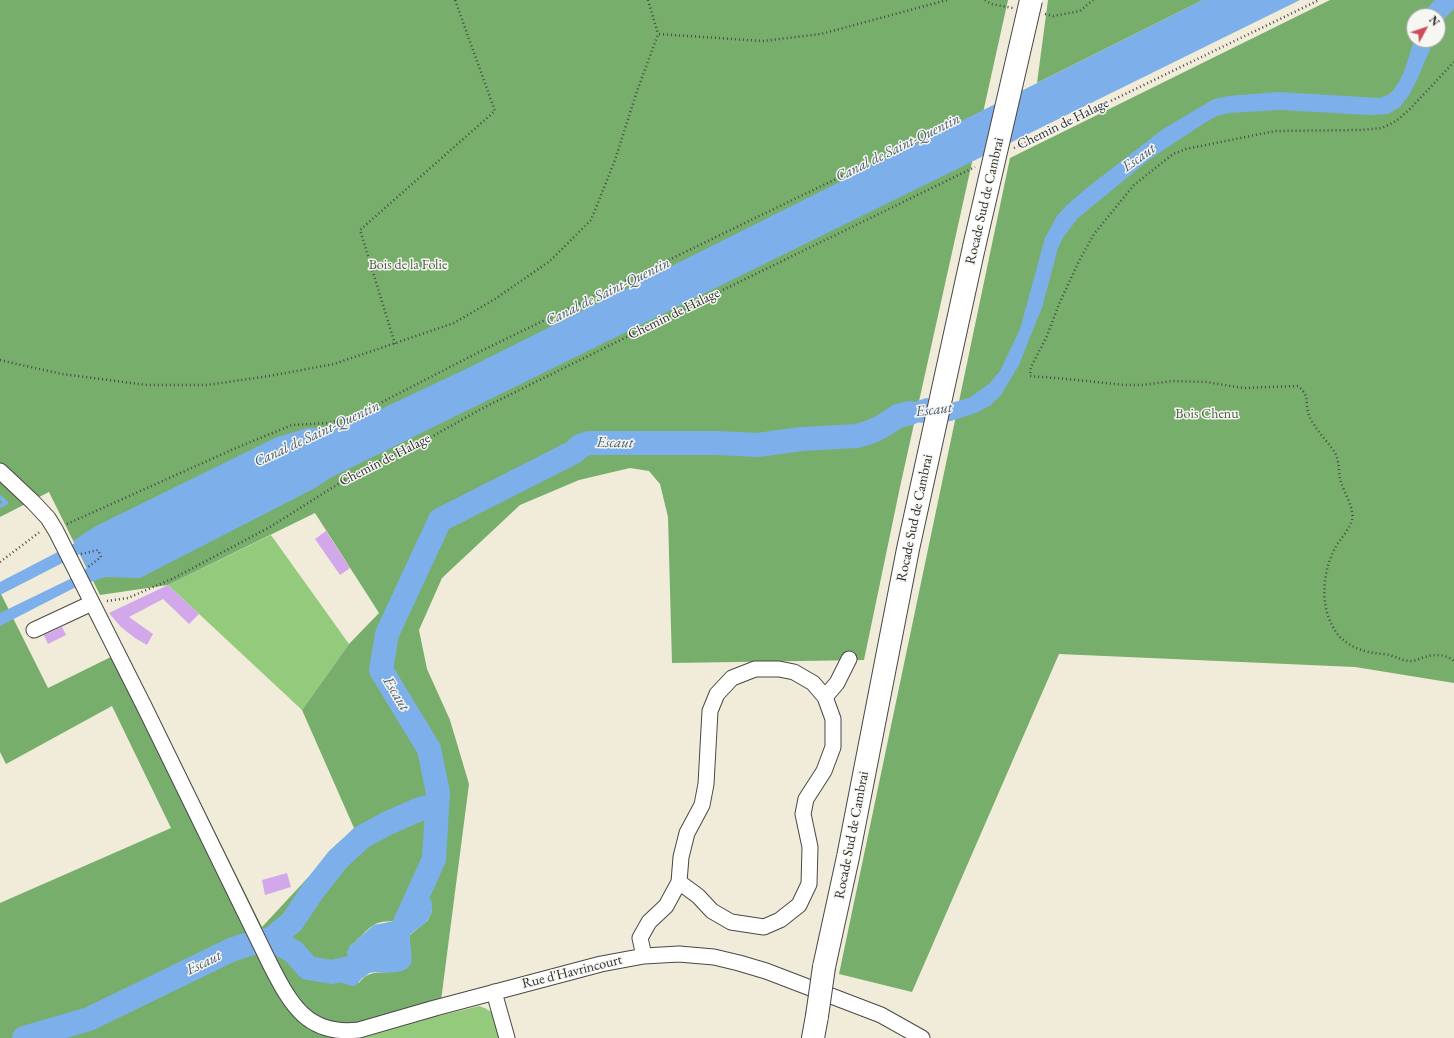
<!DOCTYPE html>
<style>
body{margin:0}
#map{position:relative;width:1454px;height:1038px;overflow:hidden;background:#f1ebd9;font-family:"EB Garamond",serif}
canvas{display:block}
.north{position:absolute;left:1406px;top:8px;width:40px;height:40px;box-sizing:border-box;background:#f6f6f2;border:1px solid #a5a5a2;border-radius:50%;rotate:50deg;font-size:11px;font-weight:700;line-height:16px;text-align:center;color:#2b2b2b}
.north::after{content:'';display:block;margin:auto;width:14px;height:18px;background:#d1495b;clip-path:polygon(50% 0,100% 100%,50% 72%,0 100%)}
</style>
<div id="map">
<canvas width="1454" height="1038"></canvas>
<div class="north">N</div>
</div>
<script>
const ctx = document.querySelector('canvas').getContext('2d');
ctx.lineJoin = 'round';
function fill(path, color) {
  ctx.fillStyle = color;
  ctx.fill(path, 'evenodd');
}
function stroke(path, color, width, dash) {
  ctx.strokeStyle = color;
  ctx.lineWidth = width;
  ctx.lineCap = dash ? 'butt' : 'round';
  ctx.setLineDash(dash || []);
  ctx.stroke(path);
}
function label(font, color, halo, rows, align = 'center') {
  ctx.font = font + ' "EB Garamond",serif';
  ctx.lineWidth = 3;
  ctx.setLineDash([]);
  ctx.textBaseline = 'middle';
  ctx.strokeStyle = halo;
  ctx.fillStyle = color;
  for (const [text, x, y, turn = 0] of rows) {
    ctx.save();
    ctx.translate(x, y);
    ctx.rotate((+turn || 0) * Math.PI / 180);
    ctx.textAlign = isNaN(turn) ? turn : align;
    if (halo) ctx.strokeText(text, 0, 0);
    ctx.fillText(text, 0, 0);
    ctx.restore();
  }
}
const green = new Path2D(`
 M 271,535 L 349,644 L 302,710 L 168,585 Z
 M 479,1006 C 498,1012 497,1020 502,1038 L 349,1038 Z`);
const forest = new Path2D(`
 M 0,0 L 1008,0 L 900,487 L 864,660 L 672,663 L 668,517 L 660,484 L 649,471 L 630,468 L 579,480 L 520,505 L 442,578 L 419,630 L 427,669 L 450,720 L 469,784 L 439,1016 L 349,1038 L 0,1038 L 0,903 L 171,828 L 112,706 L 6,764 L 0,752 L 0,592 L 48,688 L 125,650 L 262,927 L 354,828 L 302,710 L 349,644 L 379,613 L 315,513 L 168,585 L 100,595 L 49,492 L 0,517 ZM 405,909 L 432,911 L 428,920 L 410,935 L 408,967 C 390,978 371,965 359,983 L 336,963 L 348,959 L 350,946 C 357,941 367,929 374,925 C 387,917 397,928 405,909 Z
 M 1048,0 L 1203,0 L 1037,83 Z
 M 1330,0 L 1454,0 L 1454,683 L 1355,667 L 1059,654 L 912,992 L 839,974 L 1010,158 ZM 1414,16 L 1438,16 L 1438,40 L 1414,40 Z`);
const water = new Path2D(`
 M 1203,0 L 1300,0 L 330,478 L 317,487 L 140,578 L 105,577 L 76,587 L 0,626 L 0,613 L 72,578 L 87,568 L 80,554 L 0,595 L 0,582 L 75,543 L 73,541 L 94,527 L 277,437 L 308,428 L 343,427 L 466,369 Z
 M 1435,0 L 1454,0 L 1454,9 L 1445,18 L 1438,32 L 1438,16 L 1424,16 L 1429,6 Z
 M 1414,40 L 1434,40 L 1417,80 L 1409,95 L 1400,107 L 1388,114 L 1370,115 L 1280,110 L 1229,113 L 1217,116 L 1203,124 L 1150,159 L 1078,218 L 1064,236 L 1058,248 L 1042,308 L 1030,337 L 1019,365 L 1001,395 L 991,405 L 976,413 L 951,421 L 926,423 L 909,422 L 899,425 L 884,435 L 877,418 L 894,409 L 926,398 L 951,403 L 969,398 L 989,384 L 1000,371 L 1020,329 L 1045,238 L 1057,216 L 1067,205 L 1088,187 L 1163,129 L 1214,99 L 1228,96 L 1278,92 L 1380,98 C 1383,96 1387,96 1389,94 C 1403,84 1409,55 1414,40 Z
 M 422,892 C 437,898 434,916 423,925 C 418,929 414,930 410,935 C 409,943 413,955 411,963 C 405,978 380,970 369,973 C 363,975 360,982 355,986 C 346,986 337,981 331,974 C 333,962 339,963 348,959 L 347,952 L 350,946 L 374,925 L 394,921 L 402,917 L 408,904 L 417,894 Z`);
const stream = new Path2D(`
 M 0,497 L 6,503 L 0,506`);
const river = new Path2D(`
 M 405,923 L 434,859 L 438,793 L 429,749 L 381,670 L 387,634 L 440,520 L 574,452 L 580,446 L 589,443 L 718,443 L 758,445 L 801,439 L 857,436 L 870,432 L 881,427 L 898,416 L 910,413
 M 271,939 L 292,922 L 312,892 L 338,859 L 362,837 L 388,823 L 420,809 L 437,805
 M 24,1038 L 89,1019 L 231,950 L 252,943 L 271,939 L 294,952 L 308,968 L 332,972 L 359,966 L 362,963`);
const building = new Path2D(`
 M 326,531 L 350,568 L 340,575 L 315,539 Z
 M 168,585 L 199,614 L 189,624 L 163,599 L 129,617 L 153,634 L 147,645 L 135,638 L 121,627 L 109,613 Z
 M 62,627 L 66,635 L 48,644 L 44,635 Z
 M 287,873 L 291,887 L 265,895 L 262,880 Z`);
const path = new Path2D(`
 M 648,0 L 658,34
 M 985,0 L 991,4 L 1013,8
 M 1045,14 L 1053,16 L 1080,11 L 1093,0
 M 1454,62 L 1409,110 L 1396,121 L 1382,128 L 1361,130 L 1275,131 L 1186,149 L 1173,154 L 1134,185 L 1094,234 L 1079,261 L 1059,304 L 1047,336 L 1031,367 L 1030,376 L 1067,379 L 1125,385 L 1143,385 L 1172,381 L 1206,382 L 1243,388 L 1298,386 C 1311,398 1304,400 1309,415 C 1314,429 1327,440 1335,453 C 1340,462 1338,473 1341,482 C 1344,492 1355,510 1352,520 C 1349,530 1340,539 1335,548 C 1321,575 1319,613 1340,637 C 1349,646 1363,652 1375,653 C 1380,654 1386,654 1390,655 C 1398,658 1403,661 1411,661 C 1416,661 1420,658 1425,657 C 1434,654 1446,654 1454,661
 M 1014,148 L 1319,0
 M 395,344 L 360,230 L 495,111 L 455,0
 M 0,360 L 8,362 L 62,374 L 147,385 L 207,385 L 269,376 L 334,364 L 454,323 L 495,299 L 550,261 L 591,220 L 615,160 L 637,91 L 658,34 L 763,41 L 821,34 L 947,0
 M 67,524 L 236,448 L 292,425 L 329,423 L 357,415 L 483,350 L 844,175
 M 81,554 L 98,550 L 101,557 L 88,567
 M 0,562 L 41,531
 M 107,601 L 128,598 L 174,578 L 270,527 L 362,469 L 426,440 L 481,409 L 661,320 L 975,167`);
const minor = new Path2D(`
 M 0,471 L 33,502 L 48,518 L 56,531 L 145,708 L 271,966 C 291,1005 308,1036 359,1030 L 435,1008 L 601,964 L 644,956 L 679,954 L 714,957 L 739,963 L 766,971 L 881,1015 L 922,1038
 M 34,630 L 92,603
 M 755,669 L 779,669 L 794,672 L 813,683 L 825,697 L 833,719 L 833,747 L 824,771 L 806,799 L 803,814 L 810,847 L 809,884 L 799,905 L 780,920 L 764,927 L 731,922 L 712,911 L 698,896 L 679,882 L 681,857 L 687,833 L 702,805 L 706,784 L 710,711 L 717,694 L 732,678 Z
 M 825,697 L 837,683 L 849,659
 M 644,956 L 640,938 L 649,922 L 666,906 L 679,882
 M 494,992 L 507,1038`);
const highway = new Path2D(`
 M 824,967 L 848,857 L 908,549 L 974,247
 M 813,1038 L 817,1016`);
const highwayBridge = new Path2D(`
 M 974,247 L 1031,0
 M 817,1016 L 824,967`);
const streetNames = [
 ["Chemin de Halage",1063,124,-26],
 ["Rocade Sud de Cambrai",985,201,-77],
 ["Chemin de Halage",674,314,-26],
 ["Chemin de Halage",385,460,-27],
 ["Rocade Sud de Cambrai",915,518,-78],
 ["Rocade Sud de Cambrai",852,835,-79],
 ["Rue d'Havrincourt",572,972,-14]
];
const parkNames = [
 ["Bois de la Folie",408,265],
 ["Bois Chenu",1207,414]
];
const waterNames = [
 ["Canal de Saint-Quentin",898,148,-26],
 ["Escaut",1139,158,-36],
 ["Canal de Saint-Quentin",608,292,-26],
 ["Escaut",934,410,-7],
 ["Canal de Saint-Quentin",317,434,-25],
 ["Escaut",615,443,1],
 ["Escaut",396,694,59],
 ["Escaut",204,963,-26]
];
fill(green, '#94ca7c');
fill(forest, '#77ae6c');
fill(water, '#7db0ea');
stroke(stream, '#7db0ea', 4);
stroke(river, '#7db0ea', 24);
fill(building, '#d2a8ea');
stroke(minor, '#494845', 17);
stroke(highway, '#494845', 24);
stroke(path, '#494845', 2.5, [1, 3]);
stroke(minor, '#fff', 15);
stroke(highway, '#fff', 22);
stroke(highwayBridge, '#494845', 24, []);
stroke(highwayBridge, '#fff', 22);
label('14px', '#2b2b2b', '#f6f6f2', streetNames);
label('14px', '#4a5b43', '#f6f6f2', parkNames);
label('italic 15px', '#485a6e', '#f6f6f2', waterNames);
</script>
